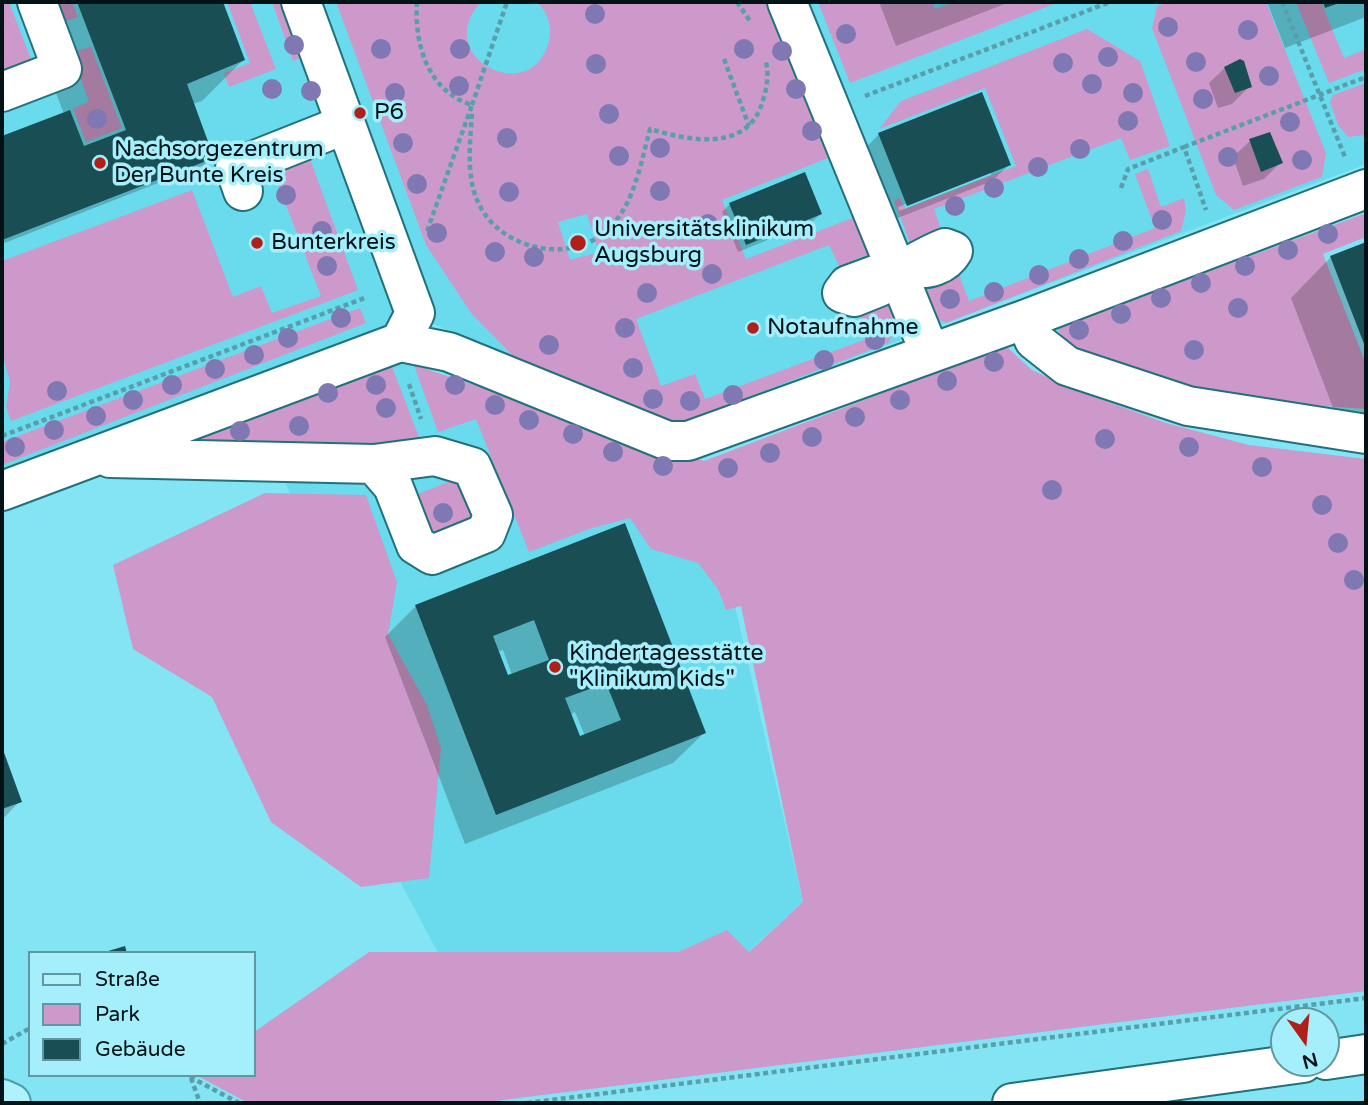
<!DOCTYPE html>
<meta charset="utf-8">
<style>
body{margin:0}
#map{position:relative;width:1368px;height:1105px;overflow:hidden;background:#83e5f4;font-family:"Varela Round",sans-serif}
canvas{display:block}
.frame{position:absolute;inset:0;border:4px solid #011317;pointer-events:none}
.legend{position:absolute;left:28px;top:951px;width:228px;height:126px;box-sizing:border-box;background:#a4effb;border:2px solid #6397a0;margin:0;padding:9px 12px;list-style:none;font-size:21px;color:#011317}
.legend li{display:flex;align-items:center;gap:14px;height:35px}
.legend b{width:35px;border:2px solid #6397a0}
.north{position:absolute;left:1270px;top:1007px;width:70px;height:70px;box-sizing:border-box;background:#a4effb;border:2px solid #6397a0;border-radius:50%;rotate:165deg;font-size:19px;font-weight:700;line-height:28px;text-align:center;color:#011317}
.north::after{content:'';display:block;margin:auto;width:24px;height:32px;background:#b02019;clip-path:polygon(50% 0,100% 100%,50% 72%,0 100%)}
</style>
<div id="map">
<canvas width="1368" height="1105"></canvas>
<div class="frame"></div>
<ul class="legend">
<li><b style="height:9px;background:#aff2fc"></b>Straße</li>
<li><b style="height:19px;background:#cd99ca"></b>Park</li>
<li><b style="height:19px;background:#1a4e55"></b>Gebäude</li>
</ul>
<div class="north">N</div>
</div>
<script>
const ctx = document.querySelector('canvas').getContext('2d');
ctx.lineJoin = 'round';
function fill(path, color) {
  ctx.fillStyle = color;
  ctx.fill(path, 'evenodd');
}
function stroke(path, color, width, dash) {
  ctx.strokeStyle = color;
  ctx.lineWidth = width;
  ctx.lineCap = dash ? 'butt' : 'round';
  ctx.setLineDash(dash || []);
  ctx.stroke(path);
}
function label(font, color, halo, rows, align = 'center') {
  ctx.font = font + ' "Varela Round",sans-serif';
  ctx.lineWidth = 7;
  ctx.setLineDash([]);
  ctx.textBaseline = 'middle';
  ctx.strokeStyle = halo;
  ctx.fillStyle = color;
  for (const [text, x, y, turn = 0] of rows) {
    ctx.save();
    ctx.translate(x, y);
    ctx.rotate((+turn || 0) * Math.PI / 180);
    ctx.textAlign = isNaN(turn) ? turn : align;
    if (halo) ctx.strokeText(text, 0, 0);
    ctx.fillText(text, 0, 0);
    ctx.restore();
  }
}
const built = new Path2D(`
 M 2,2 L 1366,2 L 1366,164 L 686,421 L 667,423 L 431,323 L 2,485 Z
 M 373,363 L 422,365 L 478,410 L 710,497 L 803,902 L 748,952 L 727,931 L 679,952 L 438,953 L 386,855 L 430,837 L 255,408 Z`);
const green = new Path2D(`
 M 2,2 L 9,2 L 31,59 L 2,70 Z
 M 51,2 L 72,2 L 78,17 L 66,21 L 56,16 Z
 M 227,2 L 250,2 L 276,69 L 229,87 L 224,73 L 250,63 Z
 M 272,2 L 282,2 L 305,56 L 293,61 Z
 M 336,2 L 481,2 C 430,57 532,109 549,41 C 553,26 547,12 537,2 L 772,2 L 833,156 L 722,200 L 746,259 L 855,217 L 870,254 L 855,259 L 857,266 L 842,272 L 829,245 L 636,319 L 661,386 L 695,374 L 705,399 L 869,338 L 858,310 L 887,303 C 898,317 898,330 888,343 L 686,421 L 667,423 L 521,364 L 471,313 L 426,245 ZM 587,214 L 599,252 L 570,260 L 558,222 Z
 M 818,2 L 932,2 L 935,9 L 954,2 L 1059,2 L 850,83 Z
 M 1169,2 L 1266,2 L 1326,153 L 1322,177 L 1234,210 L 1216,195 L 1152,28 L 1157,6 Z
 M 1296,2 L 1321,2 L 1344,58 L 1366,49 L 1366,69 L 1329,83 Z
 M 1087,29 L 1140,61 L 1170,146 L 1130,160 L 1121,138 L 934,209 L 942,232 L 910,243 L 894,200 L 900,198 L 905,209 L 1016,166 L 985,88 L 879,129 L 901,101 Z
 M 91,47 L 122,128 L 86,142 L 73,109 L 89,101 L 73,59 L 79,50 Z
 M 1366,83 L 1366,135 L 1348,137 L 1338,125 L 1330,102 L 1333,95 Z
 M 310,159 L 358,290 L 11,421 L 6,407 L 10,382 L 2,353 L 2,261 L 192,190 L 233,297 L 261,286 L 272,313 L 321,296 L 274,174 Z
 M 1148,169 L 1161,207 L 1184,198 L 1186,211 L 1181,231 L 946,323 L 938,319 L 926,288 L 931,282 L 958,272 L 969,301 L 1155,228 L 1135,174 Z
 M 1366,213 L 1366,237 L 1323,254 L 1366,364 L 1366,409 L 1295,404 L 1157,380 L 1066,343 L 1057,328 Z
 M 360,308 L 366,323 L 2,465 L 2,442 Z
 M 1006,346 L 1032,370 L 1078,391 L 1166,423 L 1249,445 L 1366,459 L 1366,991 L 480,1103 L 248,1103 L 196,1075 L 254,1075 L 254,1032 L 369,952 L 678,952 L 727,930 L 749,952 L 803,902 L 741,606 L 726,610 L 718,589 L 698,563 L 651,549 L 630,518 L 589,529 L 529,552 L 476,419 L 438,432 L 414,365 L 704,461 Z
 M 391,364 L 422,445 L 171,448 Z
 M 456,479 L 472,518 L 433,534 L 418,494 Z
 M 265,493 L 366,495 L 397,582 L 388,634 L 427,705 L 441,748 L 429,878 L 361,887 L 271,822 L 212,697 L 133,649 L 113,565 Z`);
const shadow = new Path2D(`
 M 21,2 L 221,2 L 243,60 L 202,101 L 193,104 L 212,157 L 204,165 L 2,244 L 2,138 L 64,114 Z
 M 879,2 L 1010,2 L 896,46 Z
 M 1267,2 L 1366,2 L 1366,17 L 1285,48 Z
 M 1226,67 L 1249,87 L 1232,104 L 1218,108 L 1209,83 Z
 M 1269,133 L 1281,162 L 1264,179 L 1243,186 L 1233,157 L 1250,141 Z
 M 879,134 L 1009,165 L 992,181 L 890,221 L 863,151 ZM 991,171 L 991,175 L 899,211 L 898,207 Z
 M 730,204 L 820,214 L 812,222 L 738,252 L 722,212 Z
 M 1366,244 L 1366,416 L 1340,426 L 1291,298 L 1331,257 Z
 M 624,526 L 704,733 L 673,763 L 465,844 L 385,637 L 416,606 ZM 503,650 L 512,675 L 507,677 L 497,652 ZM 575,712 L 585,736 L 579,739 L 570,715 Z
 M 2,752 L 20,801 L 2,820 Z`);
const building = new Path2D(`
 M 77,2 L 223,2 L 245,60 L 187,84 L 214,158 L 2,240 L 2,136 L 70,110 L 84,146 L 126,130 Z
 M 1323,2 L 1342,2 L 1325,8 Z
 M 1240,59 L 1244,61 L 1252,87 L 1235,93 L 1224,67 Z
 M 982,92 L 1011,165 L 907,206 L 878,133 Z
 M 1270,132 L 1283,163 L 1261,172 L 1249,139 Z
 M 805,172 L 822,214 L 746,245 L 729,203 Z
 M 1366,242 L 1366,349 L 1330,256 Z
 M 625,523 L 706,733 L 496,815 L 415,605 ZM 534,620 L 549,660 L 508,675 L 493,636 ZM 606,683 L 621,720 L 580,736 L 565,698 Z
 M 2,747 L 22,802 L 2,809 Z
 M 125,946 L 127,953 L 105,953 L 105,952 Z`);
const path = new Path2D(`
 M 417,2 C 414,45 428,91 472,105 L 427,231
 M 737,2 L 750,21
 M 1282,2 L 1345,157
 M 724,59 L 749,126
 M 865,96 L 1110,2
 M 472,105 L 507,2
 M 472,114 C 470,144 465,181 481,208 C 507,254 580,265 614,223 C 635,199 642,159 650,129 C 690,141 749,153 763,100 C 767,88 769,74 766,62
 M 1184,147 L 1366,77
 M 1121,188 L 1128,169 L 1184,147 L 1206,210
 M 409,384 L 421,419
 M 2,436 L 367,297
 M 2,1044 L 30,1028
 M 190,1077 L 239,1103
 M 191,1078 L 200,1103
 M 527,1103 L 1366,998`);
const minor = new Path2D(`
 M 301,2 L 415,313 L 400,342
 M 787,2 L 930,353
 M 2,92 L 62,69 L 37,2
 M 243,191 L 235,168 L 346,124
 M 884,278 L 879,287 L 854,297 L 842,293 L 848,285 L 875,275 L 884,278 C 907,269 922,257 945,248 L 953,251 C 945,265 927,271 912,267
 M 1026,319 L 1034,340 L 1067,366 L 1188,406 L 1366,434
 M 110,458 L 374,464 L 393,486 L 416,545 L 432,555 L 486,533 L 493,515 L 472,467 L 435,456 L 374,464
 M 2,491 L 400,342 L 449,352 L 668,441 L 688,441 L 1026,319 L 1366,189
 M 1326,1060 L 1366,1054
 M 1012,1103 L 1303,1063`);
const major = new Path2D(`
 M 2,1099 L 11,1103`);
const trees = [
 [595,14],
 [1168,27],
 [1248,30],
 [846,34],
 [294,45],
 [381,49],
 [460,49],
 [744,49],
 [782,51],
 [1108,57],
 [1196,62],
 [1063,63],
 [596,64],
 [1269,76],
 [1092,84],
 [459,86],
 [272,89],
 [796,89],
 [311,91],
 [395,93],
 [1133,93],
 [1203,99],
 [609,114],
 [97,119],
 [1128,121],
 [1290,122],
 [812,131],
 [507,138],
 [403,143],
 [660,148],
 [1080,149],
 [619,156],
 [1228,157],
 [1302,160],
 [1038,167],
 [417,184],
 [994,188],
 [660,191],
 [509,192],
 [286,195],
 [955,206],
 [1162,220],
 [708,224],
 [322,231],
 [437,233],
 [1328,234],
 [1123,241],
 [1288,250],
 [495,252],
 [534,257],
 [1079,259],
 [327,266],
 [1245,266],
 [712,274],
 [1039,275],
 [1201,283],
 [994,292],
 [647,293],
 [1161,298],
 [950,299],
 [1238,308],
 [1121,314],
 [341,318],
 [625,328],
 [1079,330],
 [288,338],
 [875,340],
 [549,345],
 [1194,350],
 [254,355],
 [824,360],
 [994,362],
 [633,368],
 [215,369],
 [947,381],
 [172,385],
 [376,385],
 [455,385],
 [57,391],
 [328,393],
 [733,395],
 [653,399],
 [133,400],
 [900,400],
 [690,401],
 [495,405],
 [386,408],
 [96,416],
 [855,417],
 [529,420],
 [299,426],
 [54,430],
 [240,431],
 [573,434],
 [812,437],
 [1105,439],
 [15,447],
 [1189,447],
 [613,452],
 [770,453],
 [663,466],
 [1262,467],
 [728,468],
 [1052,490],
 [1322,505],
 [443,513],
 [1338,543],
 [1354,580]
];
const markers = [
 [360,113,7,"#b02019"],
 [100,163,7,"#b02019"],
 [257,243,7,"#b02019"],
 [578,243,9,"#b02019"],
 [753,328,7,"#b02019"],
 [555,667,7,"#b02019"]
];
const poiNames = [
 ["P6",374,113],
 ["Nachsorgezentrum",114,150],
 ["Der Bunte Kreis",114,176],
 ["Universitätsklinikum",594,230],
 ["Augsburg",594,256],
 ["Bunterkreis",271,243],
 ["Notaufnahme",767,328],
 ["Kindertagesstätte",569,654],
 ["\"Klinikum Kids\"",569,680]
];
fill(built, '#6adbec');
fill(green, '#cd99ca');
fill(shadow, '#0003');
fill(building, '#1a4e55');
stroke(minor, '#21717c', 42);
stroke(major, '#4f9eab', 42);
stroke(path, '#589fab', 4.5, [5, 3.5]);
stroke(minor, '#fff', 38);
stroke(major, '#aff2fc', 38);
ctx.fillStyle = '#8078b2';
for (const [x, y] of trees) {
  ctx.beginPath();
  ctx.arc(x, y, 10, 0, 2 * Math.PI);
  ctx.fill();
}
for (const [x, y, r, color] of markers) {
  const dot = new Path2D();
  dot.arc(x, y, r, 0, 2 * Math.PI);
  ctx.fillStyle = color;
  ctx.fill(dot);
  stroke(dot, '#a4effb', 2.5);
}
label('23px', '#011317', '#a4effb', poiNames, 'left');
</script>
